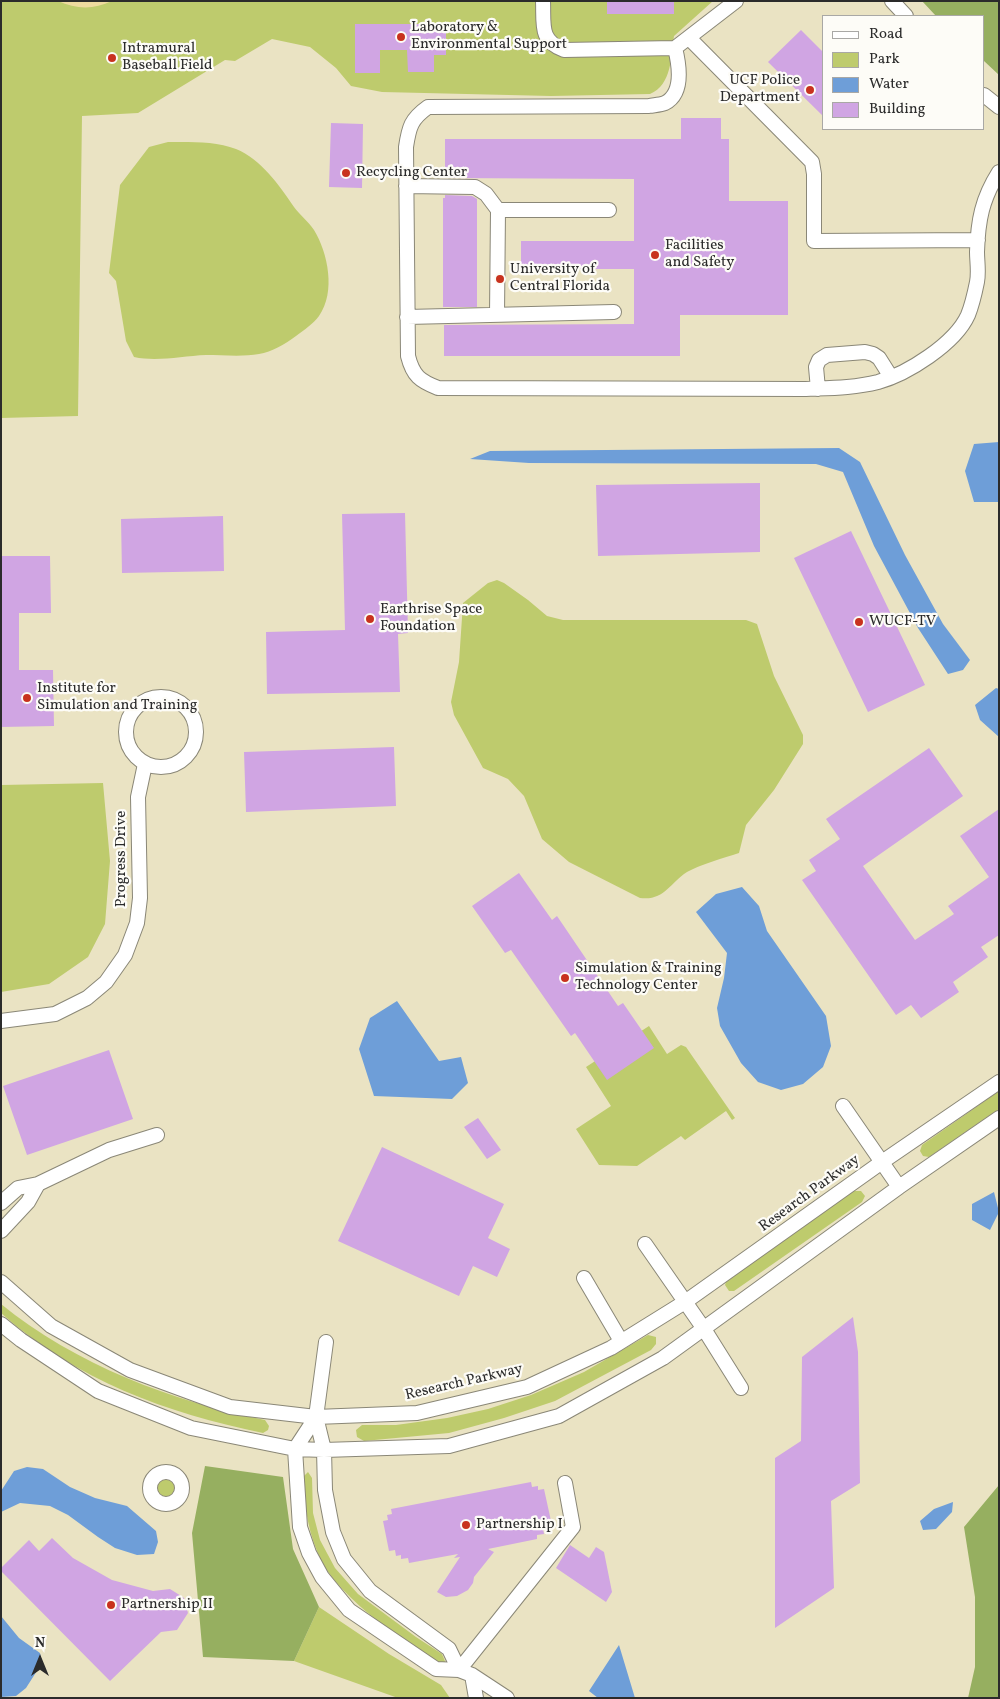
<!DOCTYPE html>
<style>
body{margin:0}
#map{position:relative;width:1000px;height:1699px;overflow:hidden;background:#eae3c3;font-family:Vollkorn,serif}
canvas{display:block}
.frame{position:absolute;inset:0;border:2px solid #2b2b2b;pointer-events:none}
.legend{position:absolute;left:822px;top:15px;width:162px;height:115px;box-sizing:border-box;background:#fdfcf7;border:1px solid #a9a8a5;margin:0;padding:6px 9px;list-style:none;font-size:15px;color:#2b2b2b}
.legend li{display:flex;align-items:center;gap:10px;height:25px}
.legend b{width:25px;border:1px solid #a9a8a5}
.north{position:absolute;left:15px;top:1634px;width:50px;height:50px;-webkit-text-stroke:4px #fdfcf7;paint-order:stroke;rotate:0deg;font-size:14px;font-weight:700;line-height:20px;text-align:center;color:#2b2b2b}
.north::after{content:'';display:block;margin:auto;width:18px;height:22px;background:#2b2b2b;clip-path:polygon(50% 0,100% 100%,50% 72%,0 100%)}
</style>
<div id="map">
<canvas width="1000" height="1699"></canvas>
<div class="frame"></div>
<ul class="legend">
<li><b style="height:6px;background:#fff"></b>Road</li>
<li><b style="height:14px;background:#becb6d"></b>Park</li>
<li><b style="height:14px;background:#6e9ed8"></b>Water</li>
<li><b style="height:14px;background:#d0a5e3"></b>Building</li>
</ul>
<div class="north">N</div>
</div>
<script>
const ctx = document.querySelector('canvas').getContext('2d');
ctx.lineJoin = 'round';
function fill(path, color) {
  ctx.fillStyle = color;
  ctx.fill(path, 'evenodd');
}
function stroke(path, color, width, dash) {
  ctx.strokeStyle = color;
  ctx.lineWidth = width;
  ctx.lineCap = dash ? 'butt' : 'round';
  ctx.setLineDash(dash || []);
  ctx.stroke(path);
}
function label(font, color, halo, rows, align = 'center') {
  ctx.font = font + ' Vollkorn,serif';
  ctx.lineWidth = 4.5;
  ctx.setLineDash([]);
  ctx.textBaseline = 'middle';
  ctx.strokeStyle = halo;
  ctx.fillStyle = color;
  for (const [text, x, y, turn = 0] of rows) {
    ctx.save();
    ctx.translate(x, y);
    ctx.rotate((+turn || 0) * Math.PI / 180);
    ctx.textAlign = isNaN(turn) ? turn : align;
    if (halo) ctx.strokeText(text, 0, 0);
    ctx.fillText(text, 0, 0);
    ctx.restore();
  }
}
const green = new Path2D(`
 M 1,1 L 713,1 L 674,36 C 671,56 672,85 650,94 L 551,96 L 382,92 L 351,86 L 336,68 L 310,47 L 272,39 L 235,61 L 225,60 L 138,113 L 82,116 L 78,416 L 1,418 Z
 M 168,142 C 189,142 216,141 236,149 C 261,159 279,185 294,207 C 300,215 308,221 314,230 C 328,253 336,292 319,316 C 313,324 304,330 296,336 C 285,344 272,352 259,354 C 243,357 222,355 206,355 C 182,356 157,362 134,357 L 126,341 L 116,281 L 109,273 L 120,185 L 149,147 Z
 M 497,580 L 504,583 L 528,600 L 547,616 L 563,620 L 746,620 L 757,624 L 774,676 L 803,735 L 803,744 L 774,790 L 746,825 L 739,853 C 724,858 699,865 687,872 C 669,884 664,901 640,898 L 569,862 L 542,839 L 524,796 L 508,779 L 483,768 L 454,715 L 451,702 L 459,662 L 463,603 L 488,583 Z
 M 103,783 L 110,861 L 105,924 L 88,957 L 49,984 L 1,992 L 1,785 Z
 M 649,1026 L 667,1054 L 681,1045 L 686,1047 L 735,1118 L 732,1120 L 726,1111 L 685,1140 L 681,1136 L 637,1166 L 599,1165 L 576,1129 L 611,1106 L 586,1067 Z
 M 999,1091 L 999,1109 L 929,1157 L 923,1156 L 920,1151 L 922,1145 Z
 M 854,1191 L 861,1191 L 865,1196 L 862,1202 L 734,1291 L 729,1291 L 725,1285 L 727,1279 Z
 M 1,1304 C 76,1365 172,1401 265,1420 L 269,1426 L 268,1430 L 263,1433 C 166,1413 76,1380 1,1313 Z
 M 648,1335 L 656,1337 L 656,1344 L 651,1350 L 555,1401 L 504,1418 L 449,1433 L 364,1441 L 357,1437 L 356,1430 L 362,1425 L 396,1425 L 447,1418 L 488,1409 L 531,1395 L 584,1372 Z
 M 308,1472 L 312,1478 L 313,1513 L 320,1540 L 335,1568 L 358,1594 L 416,1637 L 442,1654 L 447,1666 C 412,1651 339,1596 322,1562 C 309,1537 303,1504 304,1476 Z
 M156 1488a11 11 0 1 1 22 0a11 11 0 1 1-22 0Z
 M 319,1607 L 389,1654 L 441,1685 L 450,1698 L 398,1698 L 294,1661 Z`);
const forest = new Path2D(`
 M 922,1 L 999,1 L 999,75 L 984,61 L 984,16 L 936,16 Z
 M 205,1466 L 283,1477 L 293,1549 L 319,1607 L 294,1661 L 203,1657 L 192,1533 Z
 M 999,1485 L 999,1698 L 968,1698 L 975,1667 L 975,1597 L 964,1527 Z`);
const sand = new Path2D(`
 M 58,1 L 112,1 C 93,10 76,9 58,1 Z`);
const water = new Path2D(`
 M 999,442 L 999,502 L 974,502 L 965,471 L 974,444 Z
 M 839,448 L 860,462 L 905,555 L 943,624 L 970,660 L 963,670 L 948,674 L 918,628 L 874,546 L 843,472 L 816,464 L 529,463 L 470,459 L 490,451 Z
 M 996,688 L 999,689 L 999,737 L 980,720 L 975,705 Z
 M 742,887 L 759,906 L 767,931 L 826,1016 L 831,1046 L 823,1067 L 803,1084 L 781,1090 L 758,1082 L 741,1063 L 720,1026 L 717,1008 L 724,978 L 727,953 L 696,912 L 716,894 Z
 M 397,1001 L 439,1061 L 461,1057 L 468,1083 L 452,1099 L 374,1096 L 359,1049 L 370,1018 Z
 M 994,1192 L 999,1212 L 990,1230 L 972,1220 L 972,1204 Z
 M 27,1467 L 43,1469 L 70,1487 L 95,1498 L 127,1506 L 156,1531 L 158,1542 L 154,1554 L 137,1555 L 115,1548 L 98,1537 L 68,1515 L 50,1506 L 20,1503 L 1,1512 L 1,1491 L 14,1471 Z
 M 953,1502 L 952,1512 L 936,1529 L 923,1530 L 920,1521 L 934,1509 Z
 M 1,1616 L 19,1638 L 40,1653 L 42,1663 L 26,1688 L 16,1696 L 1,1697 Z
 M 619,1645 L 635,1698 L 598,1698 L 589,1691 Z`);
const building = new Path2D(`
 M 607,1 L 674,1 L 674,14 L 607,14 Z
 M 355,24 L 446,24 L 446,55 L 434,55 L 434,72 L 408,72 L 407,50 L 380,50 L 380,73 L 355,73 Z
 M 801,30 L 824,53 L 824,117 L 768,62 Z
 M 681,118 L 721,118 L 721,139 L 729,139 L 729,201 L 788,201 L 788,315 L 680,315 L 680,356 L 444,356 L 444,325 L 634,324 L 634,269 L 521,269 L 521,241 L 634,241 L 634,179 L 445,178 L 445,139 L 681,139 Z
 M 331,123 L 363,124 L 362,188 L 329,187 Z
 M 445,195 L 472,196 L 477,199 L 477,307 L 443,307 L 443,198 L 445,198 Z
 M 760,483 L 760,552 L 598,556 L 596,485 Z
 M 405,513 L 408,633 L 398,634 L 400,692 L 267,694 L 266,632 L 345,630 L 342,514 Z
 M 223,516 L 224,571 L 122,573 L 121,519 Z
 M 851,531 L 925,685 L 868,712 L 794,558 Z
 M 1,556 L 50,556 L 51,613 L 19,613 L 19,670 L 53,670 L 54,726 L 1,727 Z
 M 394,747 L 396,806 L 246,812 L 244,752 Z
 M 929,748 L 963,796 L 863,866 L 915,940 L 954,914 L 948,906 L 989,877 L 960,836 L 999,809 L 999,935 L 981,947 L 988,957 L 953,982 L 959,992 L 921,1018 L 911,1005 L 896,1015 L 802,880 L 816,871 L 809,860 L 840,839 L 826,819 Z
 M 519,873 L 552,920 L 557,916 L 618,1006 L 623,1003 L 654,1048 L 607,1080 L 575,1033 L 571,1036 L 511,950 L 505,953 L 472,906 Z
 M 109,1050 L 133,1119 L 27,1155 L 3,1086 Z
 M 478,1118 L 501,1150 L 487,1159 L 464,1127 Z
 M 382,1147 L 504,1204 L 488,1238 L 510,1249 L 497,1277 L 473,1266 L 459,1296 L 338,1241 Z
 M 853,1317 L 858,1352 L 860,1483 L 831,1501 L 834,1588 L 775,1628 L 775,1458 L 801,1441 L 802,1357 Z
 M 531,1482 L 532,1487 L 538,1486 L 538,1490 L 544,1489 L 551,1521 L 547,1522 L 548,1528 L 543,1529 L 544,1534 L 537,1535 L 537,1539 L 488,1549 L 494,1552 L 474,1577 L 473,1583 L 468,1590 L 457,1596 L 446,1597 L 437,1592 L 460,1557 L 454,1558 L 458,1554 L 409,1563 L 408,1558 L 401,1559 L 401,1555 L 396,1556 L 395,1550 L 389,1551 L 383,1521 L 388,1520 L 387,1515 L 392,1514 L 391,1509 Z
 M 52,1538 L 73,1558 L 112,1580 L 153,1591 L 170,1589 L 178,1594 L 184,1598 L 188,1613 L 177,1630 L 161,1632 L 110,1681 L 1,1571 L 1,1568 L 29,1540 L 39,1551 Z
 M 570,1545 L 589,1558 L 596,1547 L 604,1552 L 612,1592 L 606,1602 L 556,1568 Z`);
const minor = new Path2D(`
 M 543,1 C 544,24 539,41 564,50 L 675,48 L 736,1
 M 892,1 L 906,16
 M 689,38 L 812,162 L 814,174 L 814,241 L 978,240
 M 675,48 C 679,64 684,93 665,103 C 660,105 654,105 649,106 L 428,107 C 411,119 409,127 406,147 L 408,356 C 413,376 420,381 438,388 L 806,389 C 830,388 854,388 878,382 C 907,374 955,344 968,315 C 972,305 975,292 977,282 C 979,272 977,261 977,252 C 978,220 982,199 999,172
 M 984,95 L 999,107
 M 406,186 L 475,187 L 486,194 L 498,210
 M 497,315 L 498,210 L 609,210
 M 407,317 L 614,312
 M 818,389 L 816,367 L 819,360 L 827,355 L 865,352 L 873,354 L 879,358 L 891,377
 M126 732a35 35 0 1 1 70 0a35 35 0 1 1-70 0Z
 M 1,1021 L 55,1014 L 87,998 L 106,982 L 125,955 L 137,923 L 140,898 L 138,797 L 145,764
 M 843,1106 L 899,1187
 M 1,1203 L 18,1188 L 38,1184 L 109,1150 L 157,1135
 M 1,1231 L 28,1202 L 38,1184
 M 645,1244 L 704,1329 L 741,1388
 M 584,1278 L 621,1341
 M 1,1282 L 51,1326 L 130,1370 L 230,1407 L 316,1417 L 417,1413 L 527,1387 L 611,1348 L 685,1302 L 882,1162 L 999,1082
 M 1,1324 L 21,1340 L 98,1391 L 191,1428 L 295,1449 L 324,1450 L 449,1446 L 559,1416 L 663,1358 L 899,1187 L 999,1118
 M 326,1342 L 316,1417 L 324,1450 L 325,1490 L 333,1532 L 344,1559 L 370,1591 L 449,1649 L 459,1670
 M 316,1417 L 295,1449 L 300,1527 L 309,1553 L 322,1577 L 349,1610 L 436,1669 L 459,1670 L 472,1675 L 507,1698
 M150 1488a16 16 0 1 1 32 0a16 16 0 1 1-32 0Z
 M 459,1670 L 573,1527 L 565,1483
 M 472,1675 L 476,1698`);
const markers = [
 [401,37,5,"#c8321e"],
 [112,58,5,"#c8321e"],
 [810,90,5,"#c8321e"],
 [346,173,5,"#c8321e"],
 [655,255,5,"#c8321e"],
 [500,279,5,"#c8321e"],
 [370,619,5,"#c8321e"],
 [859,622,5,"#c8321e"],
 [27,698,5,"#c8321e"],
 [565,978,5,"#c8321e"],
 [466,1525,5,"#c8321e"],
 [111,1605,5,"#c8321e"]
];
const poiNames = [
 ["Laboratory &",411,28],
 ["Environmental Support",411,45],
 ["Intramural",122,49],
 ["Baseball Field",122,66],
 ["UCF Police",800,81,"right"],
 ["Department",800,98,"right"],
 ["Recycling Center",356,173],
 ["Facilities",665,246],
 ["and Safety",665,263],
 ["University of",510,270],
 ["Central Florida",510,287],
 ["Earthrise Space",380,610],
 ["Foundation",380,627],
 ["WUCF-TV",869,622],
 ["Institute for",37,689],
 ["Simulation and Training",37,706],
 ["Simulation & Training",575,969],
 ["Technology Center",575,986],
 ["Partnership I",476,1525],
 ["Partnership II",121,1605]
];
const streetNames = [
 ["Progress Drive",122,859,-90],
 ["Research Parkway",810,1194,-36],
 ["Research Parkway",464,1383,-13]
];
fill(green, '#becb6d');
fill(forest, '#96af60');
fill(sand, '#eeda9e');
fill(water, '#6e9ed8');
fill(building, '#d0a5e3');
stroke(minor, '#8a8777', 16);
stroke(minor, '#fff', 14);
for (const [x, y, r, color] of markers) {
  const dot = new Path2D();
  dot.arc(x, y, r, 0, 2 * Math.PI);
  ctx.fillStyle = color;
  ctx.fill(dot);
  stroke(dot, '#fdfcf7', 2);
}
label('15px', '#2b2b2b', '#fdfcf7', poiNames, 'left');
label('15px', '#2b2b2b', '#fdfcf7', streetNames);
</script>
